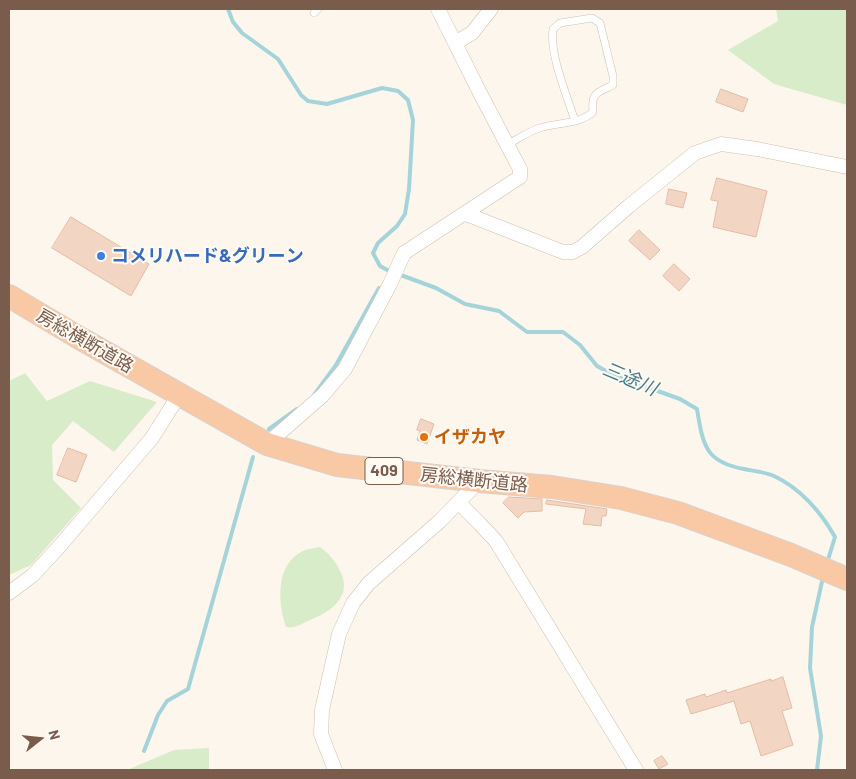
<!DOCTYPE html>
<meta charset="utf-8">
<style>
body{margin:0}
#map{position:relative;width:856px;height:779px;overflow:hidden;background:#fdf6ec;font-family:Barlow,sans-serif}
canvas{display:block}
.frame{position:absolute;inset:0;border:10px solid #7a5c4d;pointer-events:none}
.north{position:absolute;left:15px;top:714px;width:50px;height:50px;-webkit-text-stroke:4px #fffaf3;paint-order:stroke;rotate:74deg;font-size:14px;font-weight:700;line-height:20px;text-align:center;color:#7a5c4d}
.north::after{content:'';display:block;margin:auto;width:18px;height:22px;background:#7a5c4d;clip-path:polygon(50% 0,100% 100%,50% 72%,0 100%)}
</style>
<div id="map">
<canvas width="856" height="779"></canvas>
<div class="frame"></div>
<div class="north">N</div>
</div>
<script>
const ctx = document.querySelector('canvas').getContext('2d');
ctx.lineJoin = 'round';
function fill(path, color) {
  ctx.fillStyle = color;
  ctx.fill(path, 'evenodd');
}
function stroke(path, color, width, dash) {
  ctx.strokeStyle = color;
  ctx.lineWidth = width;
  ctx.lineCap = dash ? 'butt' : 'round';
  ctx.setLineDash(dash || []);
  ctx.stroke(path);
}
function label(font, color, halo, rows, align = 'center') {
  ctx.font = font + ' Barlow,"Noto Sans JP",sans-serif';
  ctx.lineWidth = 4;
  ctx.setLineDash([]);
  ctx.textBaseline = 'middle';
  ctx.strokeStyle = halo;
  ctx.fillStyle = color;
  for (const [text, x, y, turn = 0] of rows) {
    ctx.save();
    ctx.translate(x, y);
    ctx.rotate((+turn || 0) * Math.PI / 180);
    ctx.textAlign = isNaN(turn) ? turn : align;
    if (halo) ctx.strokeText(text, 0, 0);
    ctx.fillText(text, 0, 0);
    ctx.restore();
  }
}
const green = new Path2D(`
 M 776,9 L 847,9 L 847,105 L 774,84 L 728,50 L 778,21 Z
 M 25,373 L 47,401 L 90,381 L 157,402 L 114,452 L 73,421 L 52,445 L 53,480 L 81,508 L 31,565 L 9,575 L 9,381 Z
 M 320,547 C 328,553 333,558 338,567 C 355,595 333,611 308,621 C 301,624 294,629 286,627 C 278,604 275,566 301,552 C 306,549 314,548 320,547 Z
 M 209,748 L 209,770 L 127,770 L 174,750 Z`);
const stream = new Path2D(`
 M 228,9 L 233,22 L 242,33 L 278,59 L 301,95 L 308,101 L 327,104 L 382,88 L 398,91 L 408,100 L 413,120 L 409,189 L 405,214 L 397,226 L 378,243 L 373,253 L 380,266 L 391,272
 M 398,274 L 436,288 L 465,304 L 499,311 L 527,332 L 563,332 L 580,345 L 597,366 L 613,375 L 680,399 L 697,409 C 703,445 705,462 744,469 C 753,471 765,472 774,476 C 800,488 821,512 835,537 L 827,563
 M 314,395 L 336,365 L 379,288
 M 269,429 L 297,409
 M 144,751 L 158,715 L 167,701 L 188,689 L 253,457
 M 817,770 L 821,736 L 810,668 L 812,627 L 823,577`);
const building = new Path2D(`
 M 721,89 L 748,99 L 743,112 L 716,102 Z
 M 717,178 L 767,191 L 756,237 L 713,227 L 718,201 L 711,200 Z
 M 669,189 L 687,193 L 683,208 L 666,204 Z
 M 71,217 L 149,264 L 131,296 L 52,248 Z
 M 639,230 L 660,250 L 650,260 L 629,241 Z
 M 674,264 L 690,279 L 679,291 L 663,276 Z
 M 421,419 L 434,424 L 427,444 L 417,440 L 420,431 L 417,430 Z
 M 68,448 L 87,455 L 76,482 L 57,475 Z
 M 509,497 L 542,499 L 542,511 L 524,512 L 518,518 L 503,503 Z
 M 547,500 L 607,509 L 606,516 L 602,516 L 601,526 L 583,524 L 586,509 L 546,504 Z
 M 783,677 L 792,708 L 782,711 L 793,745 L 761,756 L 750,721 L 741,724 L 734,701 L 691,714 L 686,700 L 705,694 L 706,697 L 726,690 L 727,693 L 771,679 L 771,681 Z
 M 662,756 L 668,764 L 659,769 L 654,761 Z`);
const service = new Path2D(`
 M 314,13 L 318,9
 M 508,144 C 518,139 529,131 540,128 C 558,122 578,125 593,112 C 591,93 596,93 613,85 L 613,76 L 600,23 L 592,18 L 560,23 L 553,29 C 549,53 567,96 575,121`);
const minor = new Path2D(`
 M 455,43 L 472,33 L 491,9
 M 466,214 L 563,252 L 573,252 L 582,247 L 629,206 L 695,153 L 721,144 L 757,149 L 847,167
 M 267,444 L 323,395 L 345,369 L 390,284 L 404,253 L 520,177 L 520,169 L 481,95 L 438,9
 M 459,503 L 480,524 L 496,541 L 636,770
 M 9,593 L 33,575 L 58,548 L 152,438 L 179,395
 M 335,770 L 321,734 L 322,710 L 339,634 L 353,603 L 369,583 L 440,521 L 479,481`);
const trunk = new Path2D(`
 M 9,296 L 76,336 L 267,444 L 337,465 L 479,481 L 552,487 L 621,498 L 678,513 L 791,555 L 847,579`);
const markers = [
 [101,256,5,"#3f7fe0"],
 [424,437,5,"#e8710a"]
];
const shields = [
 [384,471,38]
];
const shieldNames = [
 ["409",384,471]
];
const shopNames = [
 ["コメリハード&グリーン",111,256]
];
const streetNames = [
 ["房総横断道路",85,341,30],
 ["房総横断道路",474,480,6]
];
const foodNames = [
 ["イザカヤ",434,437]
];
const waterNames = [
 ["三途川",630,379,23]
];
fill(green, '#d8ecc9');
stroke(stream, '#a5d3da', 4);
fill(building, '#f3d5c3');
stroke(building, '#e6bba3', 1);
stroke(service, '#d1beb0', 8);
stroke(minor, '#d1beb0', 15);
stroke(trunk, '#dad1cd', 24);
stroke(service, '#fff', 7);
stroke(minor, '#fff', 14);
stroke(trunk, '#f9c8a4', 22);
for (const [x, y, r, color] of markers) {
  const dot = new Path2D();
  dot.arc(x, y, r, 0, 2 * Math.PI);
  ctx.fillStyle = color;
  ctx.fill(dot);
  stroke(dot, '#fffaf3', 2);
}
for (const [x, y, w] of shields) {
  const box = new Path2D();
  box.roundRect(x - w / 2, y - 13.5, w, 27, 4);
  ctx.fillStyle = '#fffaf3';
  ctx.fill(box);
  stroke(box, '#7a5c4d', 1);
}
label('bold 16px', '#7a5c4d', null, shieldNames);
label('bold 18px', '#366cbe', '#fffaf3', shopNames, 'left');
label('18px', '#7a5c4d', '#fffaf3', streetNames);
label('bold 18px', '#c56008', '#fffaf3', foodNames, 'left');
label('italic 19px', '#437c86', '#fffaf3', waterNames);
</script>
